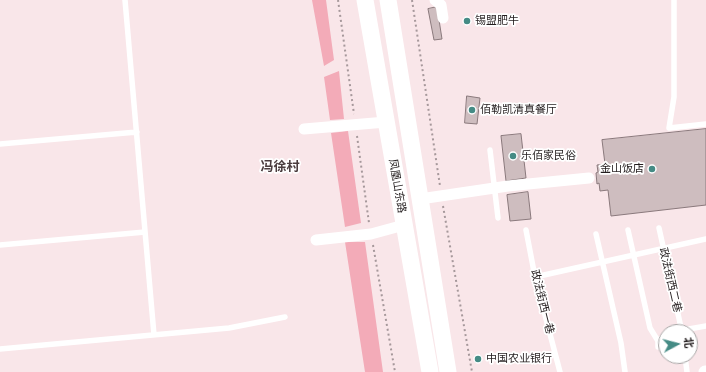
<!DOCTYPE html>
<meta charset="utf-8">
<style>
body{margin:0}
#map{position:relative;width:706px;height:372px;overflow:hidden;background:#f9e6e9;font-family:"PT Serif","Noto Sans SC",serif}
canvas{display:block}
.north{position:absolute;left:658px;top:324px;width:40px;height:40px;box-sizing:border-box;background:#fff;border:1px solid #a7a5a5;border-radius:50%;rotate:83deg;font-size:11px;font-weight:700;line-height:16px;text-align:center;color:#231d1e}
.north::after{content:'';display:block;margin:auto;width:14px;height:18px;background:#458b85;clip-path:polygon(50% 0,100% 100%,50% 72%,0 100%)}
</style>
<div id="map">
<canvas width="706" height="372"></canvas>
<div class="north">北</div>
</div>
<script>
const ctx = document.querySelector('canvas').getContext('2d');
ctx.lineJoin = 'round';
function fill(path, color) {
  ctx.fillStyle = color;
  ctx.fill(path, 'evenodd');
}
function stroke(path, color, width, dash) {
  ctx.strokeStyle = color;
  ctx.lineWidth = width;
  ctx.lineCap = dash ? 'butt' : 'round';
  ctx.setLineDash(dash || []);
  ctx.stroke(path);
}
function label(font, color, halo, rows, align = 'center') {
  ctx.font = font + ' "PT Serif","Noto Sans SC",serif';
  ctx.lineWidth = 3.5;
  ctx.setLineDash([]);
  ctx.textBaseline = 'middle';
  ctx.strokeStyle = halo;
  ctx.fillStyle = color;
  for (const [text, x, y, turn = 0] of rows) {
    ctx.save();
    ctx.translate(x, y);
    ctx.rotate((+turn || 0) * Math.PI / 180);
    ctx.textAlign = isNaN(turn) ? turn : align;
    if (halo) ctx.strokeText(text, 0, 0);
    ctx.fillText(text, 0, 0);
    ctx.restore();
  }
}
const green = new Path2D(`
 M 312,0 L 326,0 L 334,60 L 324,66 Z
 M 339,71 L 344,119 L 330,120 L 324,77 Z
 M 348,131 L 361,223 L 345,227 L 331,133 Z
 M 345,242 L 365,242 L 383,372 L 365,372 Z`);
const building = new Path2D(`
 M 437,7 L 442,39 L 434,40 L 428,9 Z
 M 467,96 L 480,98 L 477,124 L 465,123 Z
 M 706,129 L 706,205 L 611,216 L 608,190 L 600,191 L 599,183 L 597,184 L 596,173 L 598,172 L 597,165 L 605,164 L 602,140 Z
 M 521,134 L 526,178 L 506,181 L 501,136 Z
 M 528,192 L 531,219 L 510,221 L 507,195 Z`);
const path = new Path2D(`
 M 338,0 L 354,114
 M 412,0 L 440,186
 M 357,136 L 369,223
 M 443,206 L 472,372
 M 373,245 L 395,372`);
const service = new Path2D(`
 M 125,0 L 154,335
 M 674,0 L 674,97 L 669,128 L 706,124
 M 0,144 L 137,132
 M 490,150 L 498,218
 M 659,228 L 682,332
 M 526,230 L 535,277 L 560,372
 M 628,230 L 650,328 L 658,341 L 658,347
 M 596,234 L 621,343 L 625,372
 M 0,245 L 145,232
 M 535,277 L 706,239
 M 672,332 L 706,326
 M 658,341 L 666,334
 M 0,349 L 229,328 L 285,317
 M 685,356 L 687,372`);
const minor = new Path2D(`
 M 435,0 L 441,5 L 443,18
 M 304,129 L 386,122
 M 420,199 L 508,186 L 589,178
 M 316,240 L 371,234 L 404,225`);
const tertiary = new Path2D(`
 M 705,372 L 706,372`);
const primary = new Path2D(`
 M 365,0 L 430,372
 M 388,0 L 448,372`);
const markers = [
 [467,21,4,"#458b85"],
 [472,110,4,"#458b85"],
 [513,156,4,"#458b85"],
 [652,169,4,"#458b85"],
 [478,359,4,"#458b85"]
];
const poiNames = [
 ["锡盟肥牛",475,21],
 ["佰勒凯清真餐厅",480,110],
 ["乐佰家民俗",521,156],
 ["金山饭店",644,169,"right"],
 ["中国农业银行",486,359]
];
const streetNames = [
 ["凤凰山东路",397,186,80],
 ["政法街西二巷",670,280,77],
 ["政法街西一巷",542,302,76]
];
const quarterNames = [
 ["冯徐村",280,167]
];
fill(green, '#f3abb8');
fill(building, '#cebdbf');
stroke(building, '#8a797c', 1);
stroke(path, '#a6989b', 2, [2, 3]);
stroke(service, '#fff', 5.5);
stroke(minor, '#fff', 11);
stroke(tertiary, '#fff', 13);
stroke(primary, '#fff', 17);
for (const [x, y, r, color] of markers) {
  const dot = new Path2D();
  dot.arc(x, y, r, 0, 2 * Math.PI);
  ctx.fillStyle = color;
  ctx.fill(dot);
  stroke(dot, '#fff', 1.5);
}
label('11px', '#231d1e', '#fff', poiNames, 'left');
label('11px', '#231d1e', '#fff', streetNames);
label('bold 13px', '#4b3d3f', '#fff', quarterNames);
</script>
